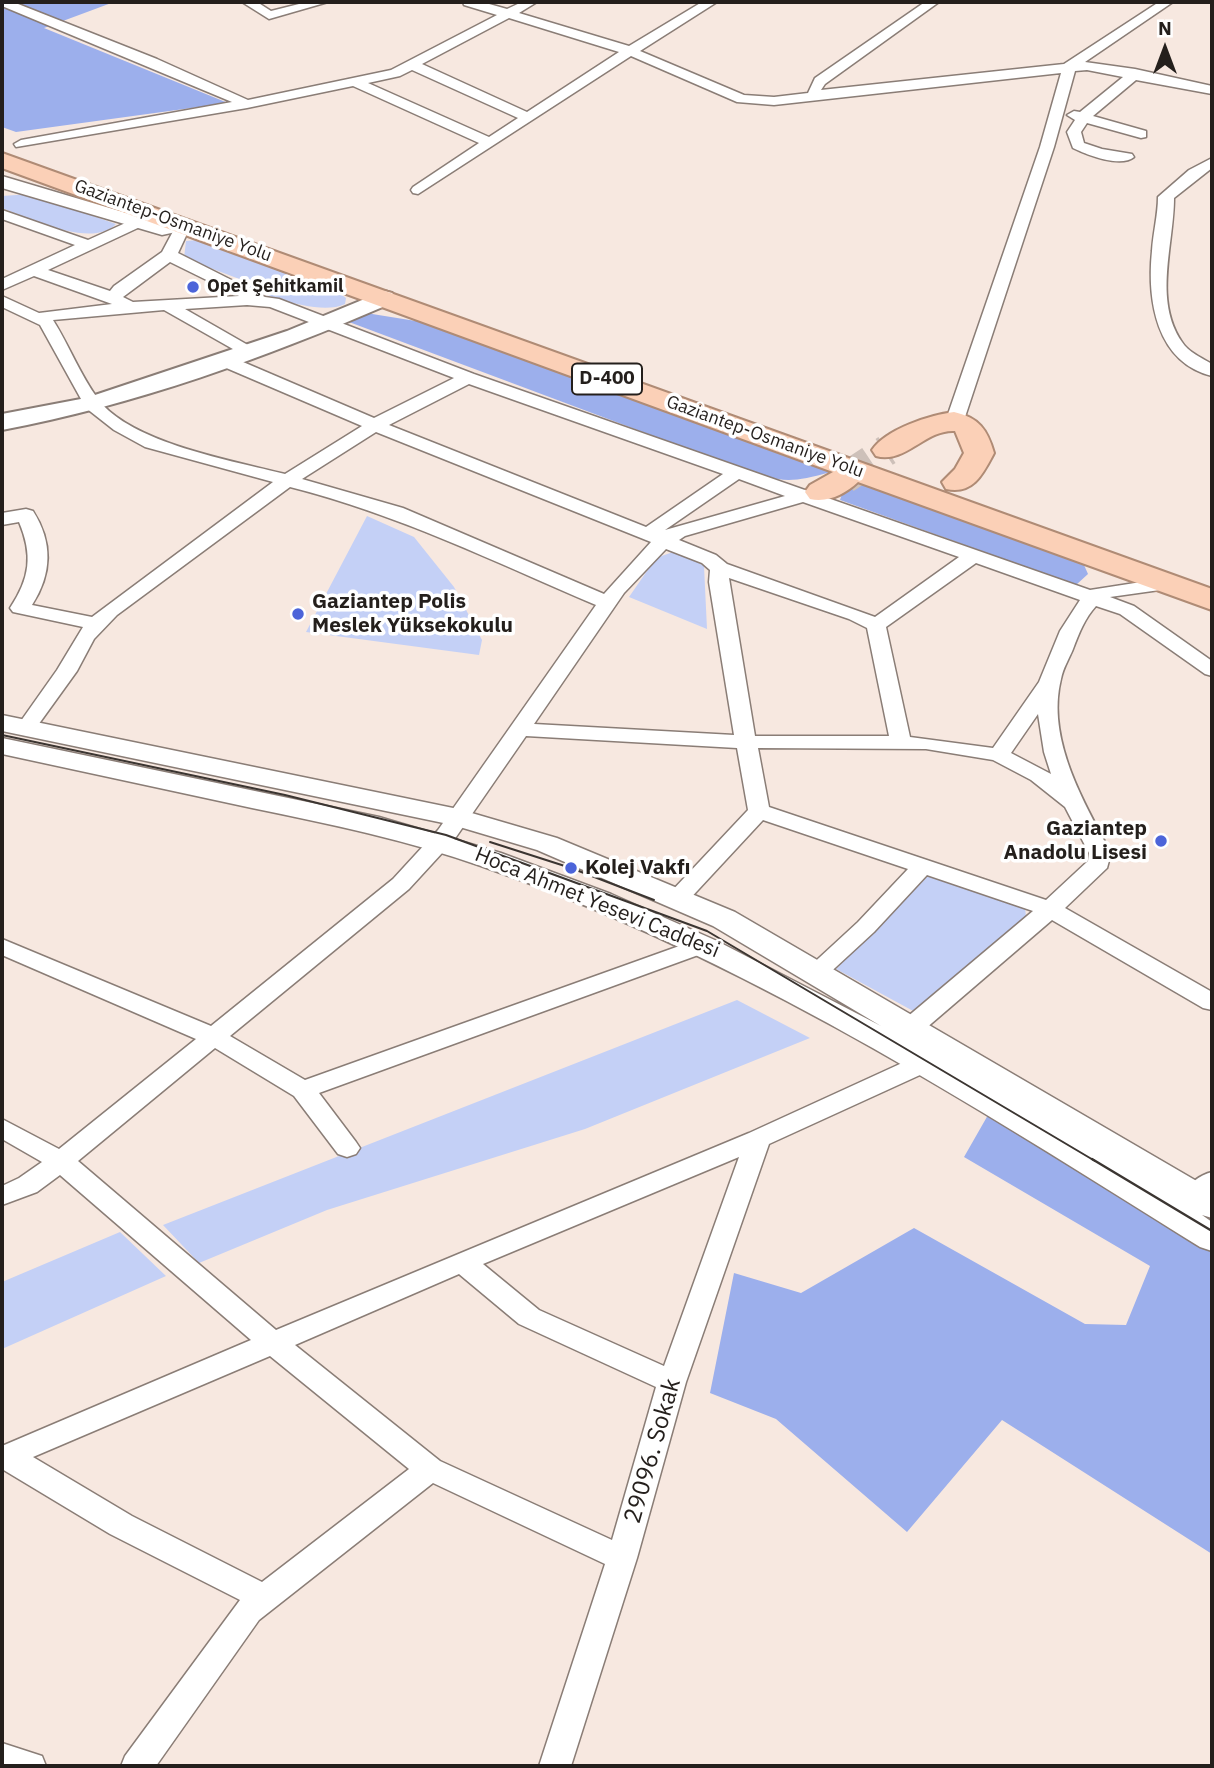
<!DOCTYPE html>
<meta charset="utf-8">
<style>
body{margin:0}
#map{position:relative;width:1214px;height:1768px;overflow:hidden;background:#f7e8e0;font-family:"IBM Plex Sans",sans-serif}
canvas{display:block}
.frame{position:absolute;inset:0;border:4px solid #241f1c;pointer-events:none}
.north{position:absolute;left:1130px;top:14px;width:70px;height:70px;-webkit-text-stroke:5px #fff;paint-order:stroke;rotate:0deg;font-size:19px;font-weight:700;line-height:28px;text-align:center;color:#241f1c}
.north::after{content:'';display:block;margin:auto;width:24px;height:32px;background:#241f1c;clip-path:polygon(50% 0,100% 100%,50% 72%,0 100%)}
</style>
<div id="map">
<canvas width="1214" height="1768"></canvas>
<div class="frame"></div>
<div class="north">N</div>
</div>
<script>
const ctx = document.querySelector('canvas').getContext('2d');
ctx.lineJoin = 'round';
function fill(path, color) {
  ctx.fillStyle = color;
  ctx.fill(path, 'evenodd');
}
function stroke(path, color, width, dash) {
  ctx.strokeStyle = color;
  ctx.lineWidth = width;
  ctx.lineCap = dash ? 'butt' : 'round';
  ctx.setLineDash(dash || []);
  ctx.stroke(path);
}
function label(font, color, halo, rows, align = 'center') {
  ctx.font = font + ' "IBM Plex Sans",sans-serif';
  ctx.lineWidth = 7;
  ctx.setLineDash([]);
  ctx.textBaseline = 'middle';
  ctx.strokeStyle = halo;
  ctx.fillStyle = color;
  for (const [text, x, y, turn = 0] of rows) {
    ctx.save();
    ctx.translate(x, y);
    ctx.rotate((+turn || 0) * Math.PI / 180);
    ctx.textAlign = isNaN(turn) ? turn : align;
    if (halo) ctx.strokeText(text, 0, 0);
    ctx.fillText(text, 0, 0);
    ctx.restore();
  }
}
const green = new Path2D(`
 M 30,194 L 116,224 C 92,249 29,218 2,208 L 2,196 Z
 M 197,240 L 339,293 L 346,298 L 345,304 C 318,317 263,293 236,284 L 242,280 L 184,258 L 186,241 Z
 M 367,516 L 414,537 L 454,587 L 482,640 L 479,655 L 306,632 Z
 M 673,552 L 683,554 L 704,566 L 707,629 L 629,597 L 656,558 Z
 M 928,876 L 1025,907 L 1026,917 L 915,1012 L 836,969 Z
 M 737,1000 L 810,1038 L 585,1129 L 327,1210 L 199,1263 L 163,1225 Z
 M 120,1232 L 166,1276 L 2,1349 L 2,1282 Z`);
const forest = new Path2D(`
 M 2,2 L 114,2 L 44,28 L 228,103 L 16,132 L 2,127 Z
 M 366,313 L 422,322 L 831,472 C 788,484 780,482 739,468 L 349,322 Z
 M 855,481 L 1084,565 L 1088,574 L 1076,585 L 840,500 L 843,491 Z
 M 988,1115 L 1143,1206 L 1212,1251 L 1212,1554 L 1002,1420 L 907,1532 L 776,1419 L 710,1393 L 734,1273 L 801,1293 L 914,1228 L 1085,1324 L 1126,1325 L 1150,1266 L 964,1157 Z`);
const trunkTunnel = new Path2D(`
 M 845,478 L 887,450`);
const minor = new Path2D(`
 M 2,2 L 13,2 L 157,59 L 248,100 L 391,70 L 497,15 L 464,5 L 463,2 L 482,2 L 507,9 L 522,2 L 537,2 L 519,13 L 629,46 L 702,2 L 717,2 L 640,51 L 744,95 L 774,97 L 808,93 L 815,78 L 925,2 L 939,2 L 825,84 L 821,90 L 1064,64 L 1159,2 L 1173,2 L 1085,62 L 1135,69 L 1212,86 L 1212,94 L 1136,80 L 1093,116 L 1146,131 L 1146,137 L 1141,138 L 1087,123 L 1081,132 L 1084,143 L 1102,149 L 1132,154 L 1134,157 C 1121,168 1087,155 1073,148 L 1067,132 L 1075,120 L 1067,115 L 1074,111 L 1080,112 L 1123,77 L 1087,70 L 1075,71 L 1054,147 L 964,420 L 955,425 L 946,420 L 1040,147 L 1061,73 L 774,105 L 737,102 L 631,56 L 418,194 L 413,193 L 411,190 L 413,187 L 479,143 L 353,86 L 247,108 L 16,147 L 14,144 L 21,140 L 232,102 L 2,6 ZM 509,18 L 619,52 L 527,112 L 422,64 ZM 412,70 L 518,118 L 489,137 L 368,83 L 400,76 Z
 M 242,2 L 257,2 L 271,11 L 307,2 L 328,2 L 269,19 Z
 M 1212,158 L 1212,168 L 1174,198 C 1174,244 1153,300 1182,342 C 1188,352 1202,358 1212,364 L 1212,376 C 1156,362 1147,300 1152,251 C 1153,233 1158,215 1158,197 L 1189,170 Z
 M 2,210 L 88,240 L 132,220 L 142,220 L 145,223 L 142,226 L 48,270 L 110,291 L 114,286 L 162,252 L 178,222 L 188,222 L 191,225 L 178,253 L 265,297 L 279,299 L 474,374 L 1090,590 L 1167,578 L 1174,580 L 1177,584 L 1174,588 L 1110,597 L 1134,606 L 1212,661 L 1212,676 L 1205,674 L 1120,614 L 1096,606 C 1085,618 1079,633 1073,649 C 1069,659 1063,668 1061,679 C 1046,739 1084,802 1111,853 L 1107,868 L 1065,908 L 1212,992 L 1212,1010 L 1203,1008 L 1052,920 L 918,1035 L 909,1037 L 900,1035 L 897,1029 L 900,1023 L 1033,911 L 927,875 L 874,932 L 823,979 L 815,982 L 807,979 L 803,974 L 807,969 L 858,922 L 908,869 L 763,820 L 685,904 L 669,904 L 666,899 L 669,894 L 748,810 L 737,748 L 526,736 L 454,840 L 409,889 L 230,1036 L 305,1080 L 696,940 L 704,938 L 712,940 L 716,945 L 712,950 L 319,1093 L 356,1142 L 360,1148 L 356,1154 L 347,1157 L 338,1154 L 294,1096 L 215,1048 L 78,1161 L 276,1330 L 749,1133 L 913,1058 L 922,1056 L 931,1058 L 934,1064 L 931,1070 L 769,1144 L 686,1382 L 637,1558 L 571,1766 L 539,1766 L 605,1564 L 433,1483 L 259,1620 L 156,1766 L 121,1766 L 125,1756 L 240,1600 L 110,1534 L 2,1469 L 2,1446 L 251,1340 L 60,1175 L 37,1192 L 2,1205 L 2,1186 L 19,1178 L 42,1162 L 2,1139 L 2,1119 L 59,1149 L 196,1039 L 2,955 L 2,939 L 211,1026 L 393,879 L 438,830 L 596,605 C 495,562 397,514 290,487 L 117,615 L 94,639 L 77,671 L 33,732 L 19,732 L 16,728 L 57,670 L 83,627 L 13,612 L 10,608 C 30,578 33,555 19,522 L 2,525 L 2,513 L 26,509 L 33,511 C 53,542 52,574 32,605 L 92,617 L 273,482 L 145,447 L 114,430 L 86,408 L 40,325 L 2,307 L 2,296 L 39,313 L 112,304 L 34,276 L 2,290 L 2,279 L 75,245 L 2,219 ZM 170,262 L 239,296 L 133,302 L 123,297 ZM 247,305 L 270,307 L 454,378 L 374,418 L 229,356 L 217,356 L 215,360 L 217,364 L 362,426 L 285,474 C 234,461 130,443 98,399 C 80,375 69,345 53,320 L 164,310 L 247,357 L 253,356 L 255,352 L 253,348 L 185,309 ZM 469,384 L 723,474 L 646,527 L 389,425 ZM 376,432 L 651,542 L 604,594 L 403,508 L 302,479 ZM 739,479 L 785,496 L 665,530 ZM 803,502 L 959,557 L 875,617 L 727,564 L 716,555 L 679,540 L 685,536 ZM 666,549 L 702,563 L 710,570 L 709,582 L 734,735 L 534,724 L 624,593 ZM 976,563 L 1080,600 L 1060,631 L 1039,682 L 993,748 L 910,737 L 886,627 ZM 729,578 L 849,619 L 867,628 L 889,736 L 755,736 ZM 1038,714 L 1044,752 L 1051,774 L 1011,753 ZM 758,748 L 926,749 L 993,760 L 1031,780 L 1065,807 L 1089,853 L 1088,861 L 1046,900 L 769,807 ZM 739,1157 L 664,1366 L 539,1310 L 483,1264 ZM 459,1274 L 519,1324 L 656,1387 L 612,1540 L 440,1461 L 295,1345 ZM 270,1356 L 409,1469 L 262,1582 L 132,1516 L 33,1457 Z
 M 1212,1172 L 1212,1195 C 1203,1203 1197,1206 1185,1203 L 1181,1196 C 1188,1185 1199,1175 1212,1172 Z
 M 2,1743 L 42,1756 L 46,1766 L 2,1766 Z`);
const tertiary = new Path2D(`
 M 2,176 L 143,218 L 162,223 L 183,219 L 190,221 L 193,225 L 190,229 L 162,235 L 2,188 Z
 M 2,715 L 458,809 L 557,838 L 735,912 L 1212,1190 L 1212,1218 L 1202,1215 L 1212,1222 L 1212,1251 L 1200,1247 C 970,1103 739,955 481,866 C 407,840 330,824 252,808 C 169,790 85,772 2,754 L 2,738 L 379,817 L 501,853 L 611,894 L 717,941 L 881,1026 L 713,926 L 537,850 L 453,825 L 2,731 Z`);
const secondary = new Path2D(`
 M 384,291 L 392,293 L 396,298 L 392,303 C 267,357 136,405 2,430 L 2,414 L 86,398 L 287,331 Z`);
const trunk = new Path2D(`
 M 2,153 L 1212,589 L 1212,610 L 858,482 C 845,494 828,503 810,499 L 805,492 L 810,485 L 833,472 L 2,168 Z
 M 954,412 C 979,418 987,429 994,453 C 983,474 973,495 946,489 L 942,482 L 955,469 L 964,453 L 955,431 C 925,429 906,464 876,456 L 872,450 C 886,429 930,415 954,412 Z`);
const tramFar1 = new Path2D(`
 M 2,735 L 285,795 L 446,835 L 707,931 L 1095,1161
 M 490,842 L 571,868 L 654,900`);
const tram = new Path2D(`
 M 1092,1159 L 1212,1231`);
const markers = [
 [193,287,7,"#4c64d9"],
 [298,614,7,"#4c64d9"],
 [1161,841,7,"#4c64d9"],
 [571,868,7,"#4c64d9"]
];
const farStreetnames = [
 ["Gaziantep-Osmaniye Yolu",173,221,20],
 ["Gaziantep-Osmaniye Yolu",765,437,20]
];
const farPoinames = [
 ["Opet Şehitkamil",207,287]
];
const shields = [
 [607,379,70]
];
const shieldNames = [
 ["D-400",607,379]
];
const poiNames = [
 ["Gaziantep Polis",312,602],
 ["Meslek Yüksekokulu",312,626],
 ["Gaziantep",1147,829,"right"],
 ["Anadolu Lisesi",1147,853,"right"],
 ["Kolej Vakfı",585,868]
];
const streetNames = [
 ["Hoca Ahmet Yesevi Caddesi",597,903,22]
];
const nearStreetnames = [
 ["29096. Sokak",653,1451,-74]
];
fill(green, '#c4d0f6');
fill(forest, '#9cafec');
stroke(trunkTunnel, '#cdc0b9', 31, [31, 16]);
stroke(minor, '#8a7d76', 3);
stroke(tertiary, '#8a7d76', 3);
stroke(secondary, '#8a7d76', 4);
stroke(trunk, '#af8b75', 4);
fill(minor, '#fff');
fill(tertiary, '#fff');
fill(secondary, '#fff');
fill(trunk, '#fbd0b7');
stroke(tramFar1, '#3b3531', 2);
stroke(tram, '#3b3531', 2.5);
for (const [x, y, r, color] of markers) {
  const dot = new Path2D();
  dot.arc(x, y, r, 0, 2 * Math.PI);
  ctx.fillStyle = color;
  ctx.fill(dot);
  stroke(dot, '#fff', 2.5);
}
label('18px', '#241f1c', '#fff', farStreetnames);
label('bold 18px', '#241f1c', '#fff', farPoinames, 'left');
for (const [x, y, w] of shields) {
  const box = new Path2D();
  box.roundRect(x - w / 2, y - 15.5, w, 31, 5);
  ctx.fillStyle = '#fff';
  ctx.fill(box);
  stroke(box, '#241f1c', 2);
}
label('bold 19px', '#241f1c', null, shieldNames);
label('bold 21px', '#241f1c', '#fff', poiNames, 'left');
label('21px', '#241f1c', '#fff', streetNames);
label('24px', '#241f1c', '#fff', nearStreetnames);
</script>
